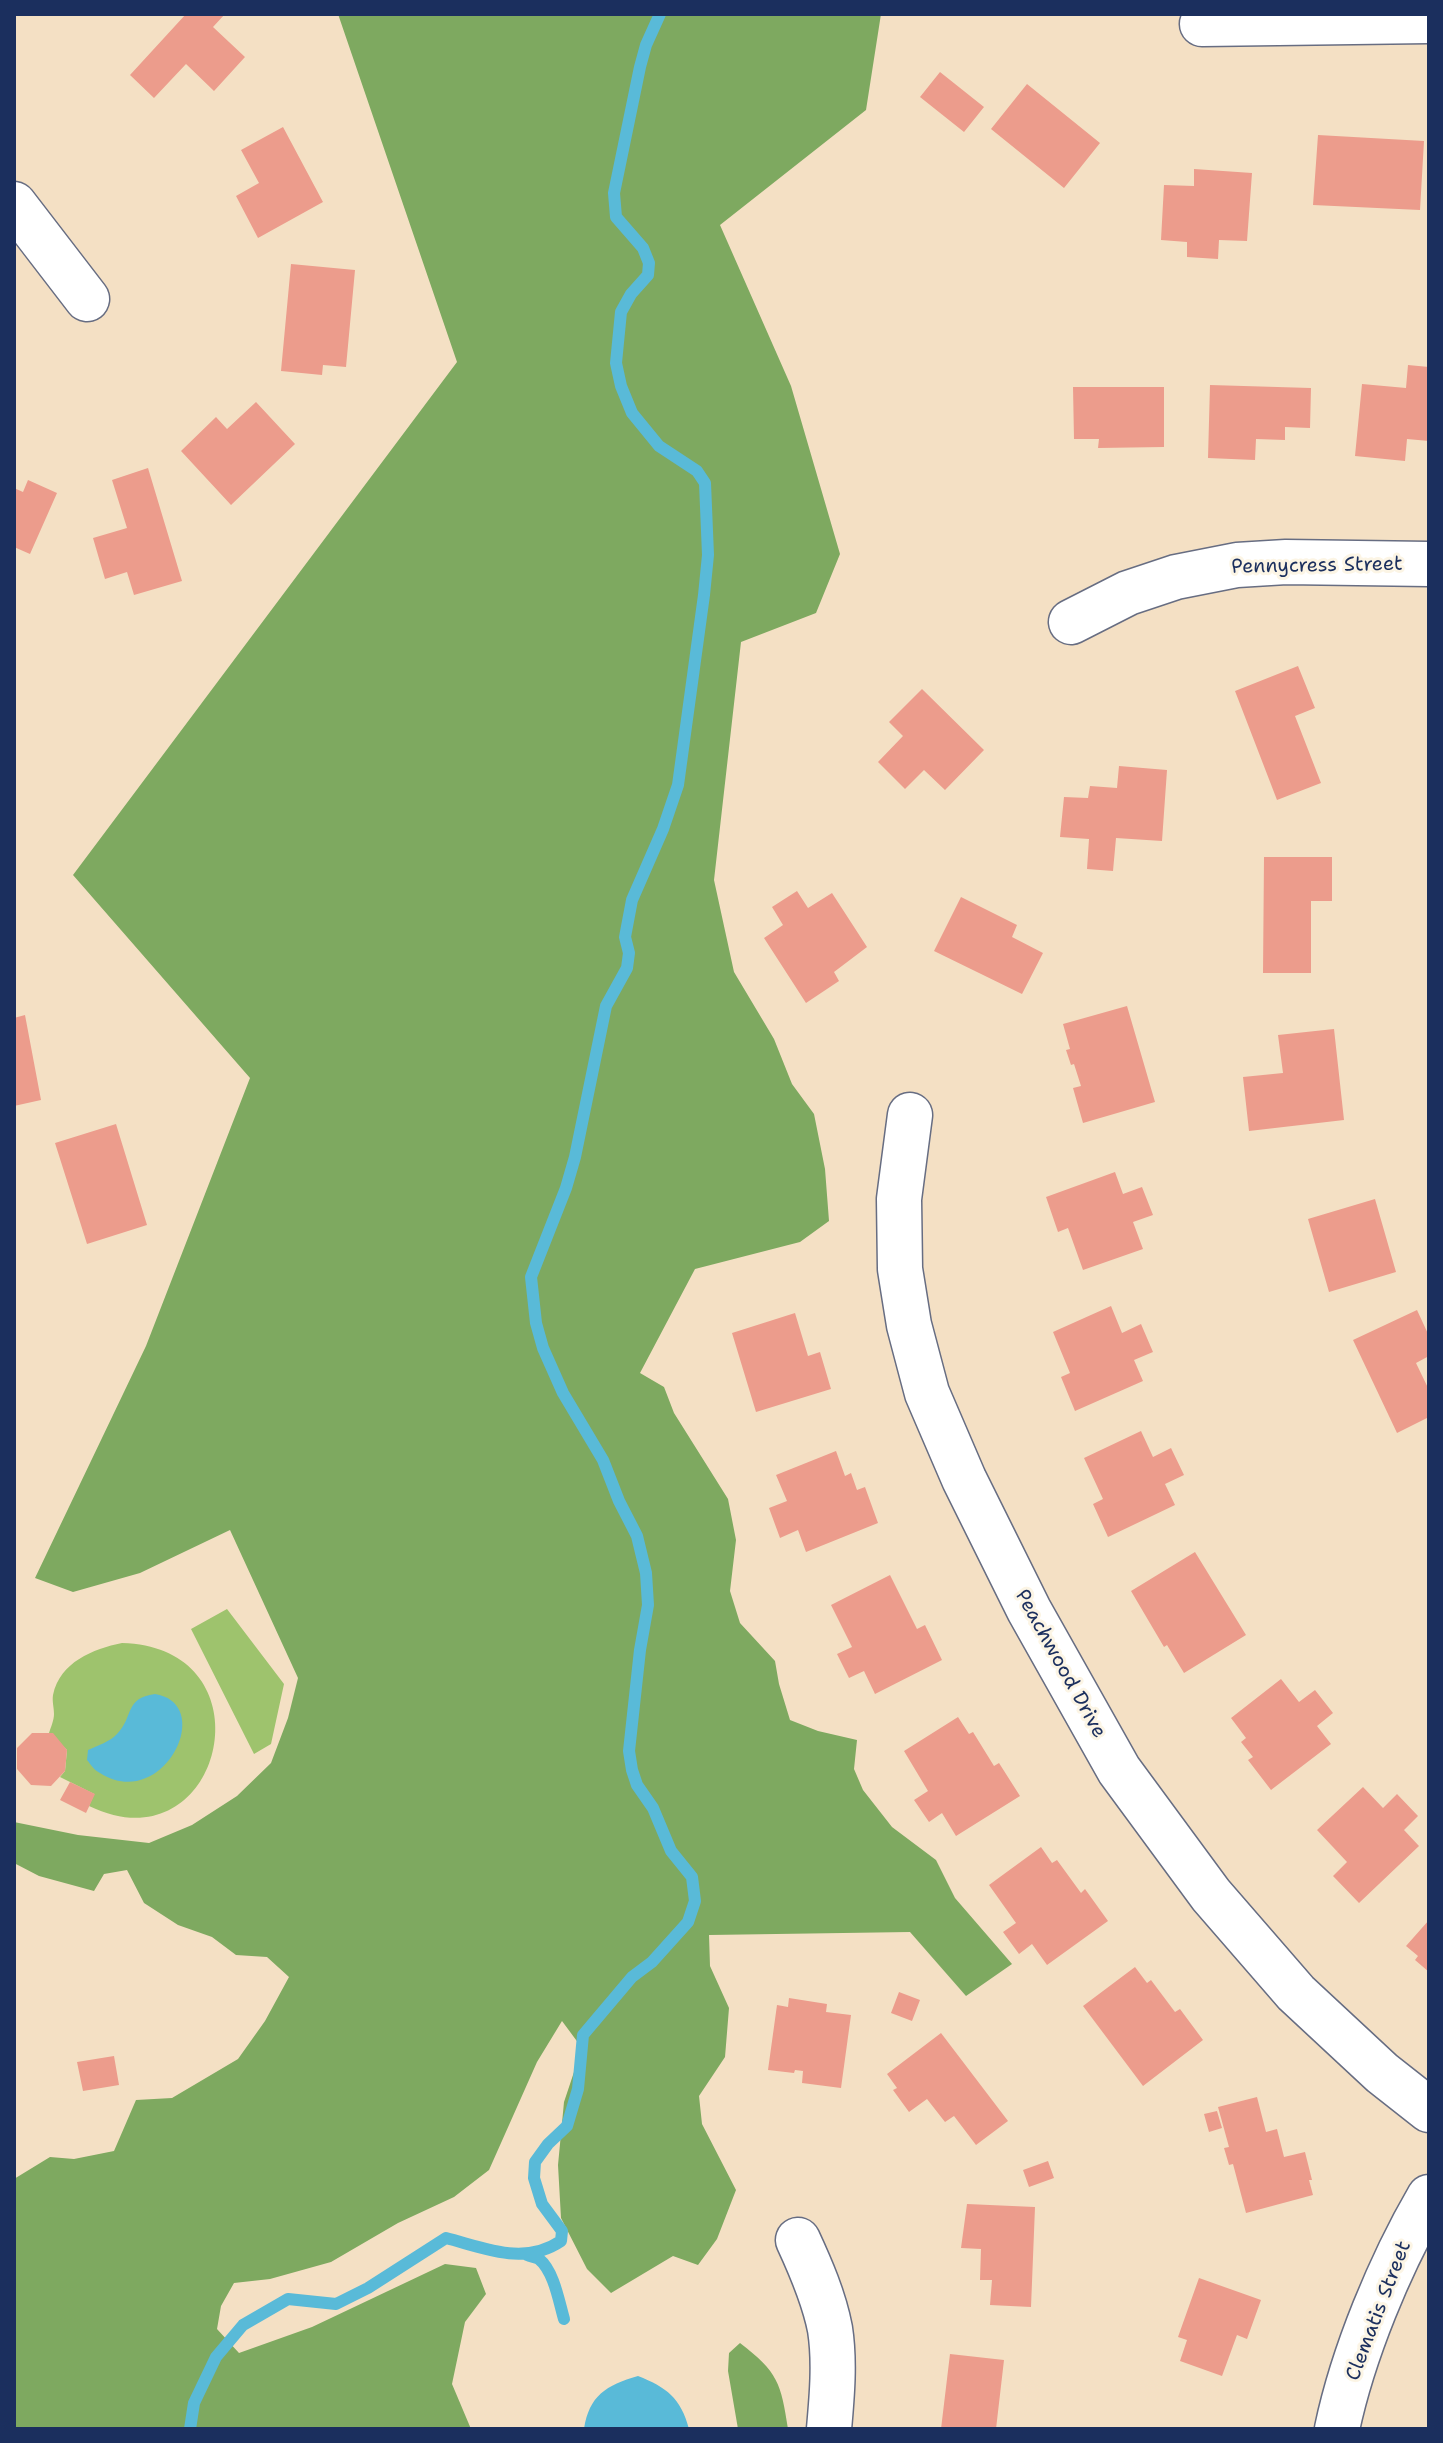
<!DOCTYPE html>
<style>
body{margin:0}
#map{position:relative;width:1443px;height:2443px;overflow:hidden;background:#f4e0c4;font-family:"Shantell Sans",sans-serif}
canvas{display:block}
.frame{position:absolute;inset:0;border:16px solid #1b2f5e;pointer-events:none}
</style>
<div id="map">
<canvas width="1443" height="2443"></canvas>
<div class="frame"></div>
</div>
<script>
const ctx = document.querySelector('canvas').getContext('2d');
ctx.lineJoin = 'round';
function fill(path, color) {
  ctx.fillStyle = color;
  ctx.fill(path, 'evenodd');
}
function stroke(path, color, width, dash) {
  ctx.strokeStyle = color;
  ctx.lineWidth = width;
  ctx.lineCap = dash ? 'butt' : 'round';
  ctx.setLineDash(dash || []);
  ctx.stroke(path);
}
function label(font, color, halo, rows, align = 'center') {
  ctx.font = font + ' "Shantell Sans",sans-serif';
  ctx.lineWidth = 6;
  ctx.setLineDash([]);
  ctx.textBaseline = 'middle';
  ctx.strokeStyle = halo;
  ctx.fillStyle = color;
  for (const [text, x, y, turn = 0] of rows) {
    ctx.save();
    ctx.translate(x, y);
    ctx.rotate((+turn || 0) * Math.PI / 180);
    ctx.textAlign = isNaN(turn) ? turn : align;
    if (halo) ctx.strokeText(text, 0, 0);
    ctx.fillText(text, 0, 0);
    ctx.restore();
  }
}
const green = new Path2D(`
 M 227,1609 L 284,1684 L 271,1744 L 254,1754 L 191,1629 Z
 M 122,1643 C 275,1647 223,1871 89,1806 L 94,1794 L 60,1777 L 65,1771 L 67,1750 L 49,1733 C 51,1727 54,1720 54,1714 C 54,1707 52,1702 53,1695 C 60,1662 93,1649 122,1643 Z`);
const forest = new Path2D(`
 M 338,14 L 881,14 L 866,110 L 720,225 L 791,386 L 840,554 L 816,613 L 741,642 L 714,880 L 734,972 L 774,1039 L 792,1084 L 814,1114 L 825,1169 L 829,1221 L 800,1242 L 695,1269 L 640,1373 L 664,1387 L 674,1413 L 728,1499 L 736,1540 L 730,1591 L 740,1623 L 775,1661 L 779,1684 L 790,1720 L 818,1731 L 857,1740 L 854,1769 L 863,1790 L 892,1827 L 936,1860 L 955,1898 L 1012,1964 L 966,1996 L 910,1932 L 709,1935 L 710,1966 L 729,2008 L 725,2057 L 699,2096 L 702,2124 L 736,2190 L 717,2239 L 698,2265 L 673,2256 L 611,2293 L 587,2269 L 561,2218 L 558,2165 L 564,2102 L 582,2048 L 562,2021 L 537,2062 L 489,2170 L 454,2197 L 398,2223 L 331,2262 L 270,2279 L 234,2283 L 221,2306 L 217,2329 L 239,2353 L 312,2327 L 445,2264 L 476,2268 L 486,2294 L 465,2322 L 452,2384 L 471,2429 L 14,2429 L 14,2179 L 50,2157 L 74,2159 L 114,2151 L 136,2100 L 172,2098 L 238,2059 L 265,2021 L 289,1977 L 267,1957 L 236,1955 L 212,1937 L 178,1925 L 144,1903 L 127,1870 L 104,1874 L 94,1891 L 39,1876 L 14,1863 L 14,1822 L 78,1835 L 149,1843 L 192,1825 L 237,1796 L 271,1763 L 288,1718 L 298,1678 L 230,1530 L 140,1573 L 73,1592 L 35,1578 L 146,1346 L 250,1078 L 73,875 L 457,362 Z
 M 740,2343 C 778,2372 781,2383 788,2429 L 738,2429 L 728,2371 L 729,2353 Z`);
const water = new Path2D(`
 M 155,1694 C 217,1704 163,1813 100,1773 C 94,1770 91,1765 87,1760 L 88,1750 C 97,1746 111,1741 117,1734 C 134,1717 124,1698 155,1694 Z
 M 638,2376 C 666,2387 681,2398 689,2429 L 584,2429 C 589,2396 606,2385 638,2376 Z`);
const stream = new Path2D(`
 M 527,2255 C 531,2257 536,2257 539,2259 C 554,2271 559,2302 564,2319
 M 190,2429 L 194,2403 L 216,2357 L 243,2325 L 288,2299 L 336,2304 L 368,2288 L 446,2238 C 485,2248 524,2266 561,2241 L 562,2231 L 542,2204 L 534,2178 L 535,2162 L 548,2144 L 567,2126 L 578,2089 L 583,2035 L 632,1977 L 652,1962 L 688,1922 L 695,1901 L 692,1877 L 671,1851 L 653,1808 L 637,1785 L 632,1770 L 629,1751 L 640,1650 L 648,1605 L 646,1573 L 637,1536 L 619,1501 L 603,1460 L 563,1393 L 543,1348 L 536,1323 L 531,1277 L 566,1188 L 575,1157 L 606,1006 L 627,968 L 629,953 L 625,937 L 632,900 L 663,829 L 678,785 L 704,595 L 708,555 L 705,483 L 697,471 L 659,446 L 632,413 L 621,386 L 616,363 L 621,312 L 631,294 L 648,275 L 649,263 L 643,248 L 616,217 L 614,193 L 640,67 L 646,45 L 660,14`);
const building = new Path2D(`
 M 186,14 L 225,14 L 213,27 L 245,57 L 214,91 L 186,64 L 154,98 L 130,75 Z
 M 940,72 L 984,107 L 964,132 L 920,97 Z
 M 1027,84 L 1100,143 L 1064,188 L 991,129 Z
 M 283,127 L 323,202 L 258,238 L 236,196 L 259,183 L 241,150 Z
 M 1318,135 L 1424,141 L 1420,210 L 1313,205 Z
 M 1194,169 L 1252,173 L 1247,241 L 1219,240 L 1218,259 L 1187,257 L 1187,242 L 1161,240 L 1164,185 L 1194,186 Z
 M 291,264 L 355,270 L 346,367 L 323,365 L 322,375 L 281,371 Z
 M 1408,365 L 1429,367 L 1429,441 L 1407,439 L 1405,461 L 1355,456 L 1362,384 L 1406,388 Z
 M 1210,385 L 1311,388 L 1310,428 L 1285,427 L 1285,440 L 1256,439 L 1255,460 L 1208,458 Z
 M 1073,387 L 1164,387 L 1164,447 L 1098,448 L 1099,439 L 1074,439 Z
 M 256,402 L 295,444 L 231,505 L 181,451 L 216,417 L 227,429 Z
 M 148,468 L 182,581 L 134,595 L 127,572 L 105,579 L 93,538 L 127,528 L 112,480 Z
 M 28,480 L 57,493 L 30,554 L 14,547 L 14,488 L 23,492 Z
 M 1298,666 L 1315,708 L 1295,716 L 1321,783 L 1277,800 L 1235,691 Z
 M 922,689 L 984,750 L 945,790 L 924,770 L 905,789 L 878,762 L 903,736 L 889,722 Z
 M 1119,766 L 1167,770 L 1162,841 L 1116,838 L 1113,871 L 1087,869 L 1089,839 L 1060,837 L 1064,797 L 1088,798 L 1090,786 L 1117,788 Z
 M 1264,857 L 1332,857 L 1332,901 L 1311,901 L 1311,973 L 1263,973 Z
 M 797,891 L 808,908 L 832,893 L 867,947 L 834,972 L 839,981 L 806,1003 L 764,938 L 783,925 L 772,907 Z
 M 961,897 L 1017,925 L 1012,937 L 1043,953 L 1022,994 L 934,951 Z
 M 1127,1006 L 1155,1102 L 1083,1123 L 1073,1088 L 1081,1086 L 1074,1064 L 1071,1065 L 1066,1050 L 1070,1049 L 1063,1024 Z
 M 25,1015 L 41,1100 L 14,1106 L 14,1018 Z
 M 1334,1029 L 1344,1120 L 1249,1131 L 1243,1077 L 1283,1073 L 1278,1035 Z
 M 116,1124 L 147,1225 L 87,1244 L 55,1143 Z
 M 1115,1172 L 1123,1194 L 1142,1187 L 1153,1215 L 1133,1222 L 1143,1249 L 1083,1270 L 1068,1228 L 1058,1232 L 1046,1197 Z
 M 1375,1199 L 1396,1272 L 1329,1292 L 1308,1219 Z
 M 1111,1306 L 1122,1333 L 1141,1324 L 1153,1352 L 1134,1360 L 1143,1381 L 1075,1411 L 1061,1377 L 1070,1373 L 1053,1332 Z
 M 1417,1310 L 1429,1336 L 1429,1356 L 1416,1363 L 1429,1390 L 1429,1417 L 1397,1433 L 1353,1340 Z
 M 795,1313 L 808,1356 L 820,1352 L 831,1389 L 756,1412 L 732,1333 Z
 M 1141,1431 L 1153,1457 L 1171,1448 L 1184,1475 L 1165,1484 L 1175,1505 L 1108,1537 L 1093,1504 L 1103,1499 L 1084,1458 Z
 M 836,1451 L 845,1476 L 851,1473 L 857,1490 L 865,1487 L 878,1523 L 806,1552 L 798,1530 L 780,1538 L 769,1508 L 787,1501 L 776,1475 Z
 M 1195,1552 L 1246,1635 L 1184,1673 L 1167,1645 L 1164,1647 L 1131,1591 Z
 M 890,1575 L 917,1629 L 925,1625 L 942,1660 L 875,1694 L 864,1671 L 849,1678 L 837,1654 L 852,1647 L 831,1605 Z
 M 1281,1679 L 1299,1702 L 1315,1690 L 1333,1713 L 1317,1726 L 1331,1744 L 1271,1790 L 1248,1760 L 1253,1757 L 1241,1742 L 1246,1738 L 1231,1718 Z
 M 958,1717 L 969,1734 L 973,1732 L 994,1766 L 999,1763 L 1020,1796 L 956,1836 L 942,1813 L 929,1822 L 914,1800 L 928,1791 L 904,1751 Z
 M 32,1733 L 53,1733 L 67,1750 L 65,1771 L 51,1786 L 31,1785 L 17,1769 L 17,1748 Z
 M 70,1782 L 95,1794 L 86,1813 L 60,1800 Z
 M 1363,1787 L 1383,1808 L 1397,1794 L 1418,1816 L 1404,1830 L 1419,1846 L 1359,1903 L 1333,1876 L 1347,1862 L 1317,1830 Z
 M 1041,1847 L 1052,1863 L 1057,1860 L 1081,1893 L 1085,1889 L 1108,1921 L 1047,1965 L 1032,1944 L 1019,1954 L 1003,1932 L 1016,1923 L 989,1885 Z
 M 1429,1920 L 1429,1972 L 1415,1960 L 1418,1956 L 1406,1946 Z
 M 1135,1967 L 1147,1983 L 1151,1980 L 1175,2012 L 1180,2009 L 1203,2040 L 1143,2086 L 1083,2006 Z
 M 899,1992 L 920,2000 L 912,2021 L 891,2013 Z
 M 789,1998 L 827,2004 L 826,2012 L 851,2015 L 841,2088 L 802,2083 L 803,2071 L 795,2070 L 794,2073 L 768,2070 L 777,2005 L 788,2007 Z
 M 941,2033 L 1008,2121 L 976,2145 L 954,2116 L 945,2122 L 927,2099 L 909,2112 L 893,2090 L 897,2088 L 887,2074 Z
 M 114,2056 L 119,2085 L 83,2091 L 77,2062 Z
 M 1257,2097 L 1266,2132 L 1277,2129 L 1284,2157 L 1305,2152 L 1312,2180 L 1309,2180 L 1313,2195 L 1246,2213 L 1233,2164 L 1229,2165 L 1224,2148 L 1229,2147 L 1218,2107 Z
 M 1217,2111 L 1222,2128 L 1209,2132 L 1204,2114 Z
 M 1048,2161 L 1054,2178 L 1029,2187 L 1023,2170 Z
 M 967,2204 L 1035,2207 L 1031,2307 L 990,2305 L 992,2280 L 980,2280 L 981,2249 L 961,2248 Z
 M 1199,2278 L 1261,2300 L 1247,2339 L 1237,2335 L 1222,2376 L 1180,2361 L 1187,2340 L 1178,2337 Z
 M 950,2354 L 1004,2360 L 996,2429 L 941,2429 Z`);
const minor = new Path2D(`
 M 1202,24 L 1429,21
 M 14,204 L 87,299
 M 1071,622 L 1128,593 L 1176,577 L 1237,565 L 1286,562 L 1429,564
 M 910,1115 L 899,1199 L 900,1269 L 909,1325 L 927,1393 L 964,1479 L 1029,1610 L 1119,1770 L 1211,1895 L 1296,1993 L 1382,2073 L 1429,2110
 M 798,2240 C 811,2268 824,2298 830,2329 C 835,2361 832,2396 829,2429
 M 1337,2429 C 1353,2353 1390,2264 1429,2197`);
const streetNames = [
 ["Pennycress Street",1317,566,-1],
 ["Peachwood Drive",1060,1664,61],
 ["Clematis Street",1379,2311,-69]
];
fill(green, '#9ec36d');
fill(forest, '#7ea960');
fill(water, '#59bad8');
stroke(stream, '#59bad8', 12);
fill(building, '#ec9c8c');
stroke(minor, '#676d82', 47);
stroke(minor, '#fff', 44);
label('20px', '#1b2f5e', '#fcf5e5', streetNames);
</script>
